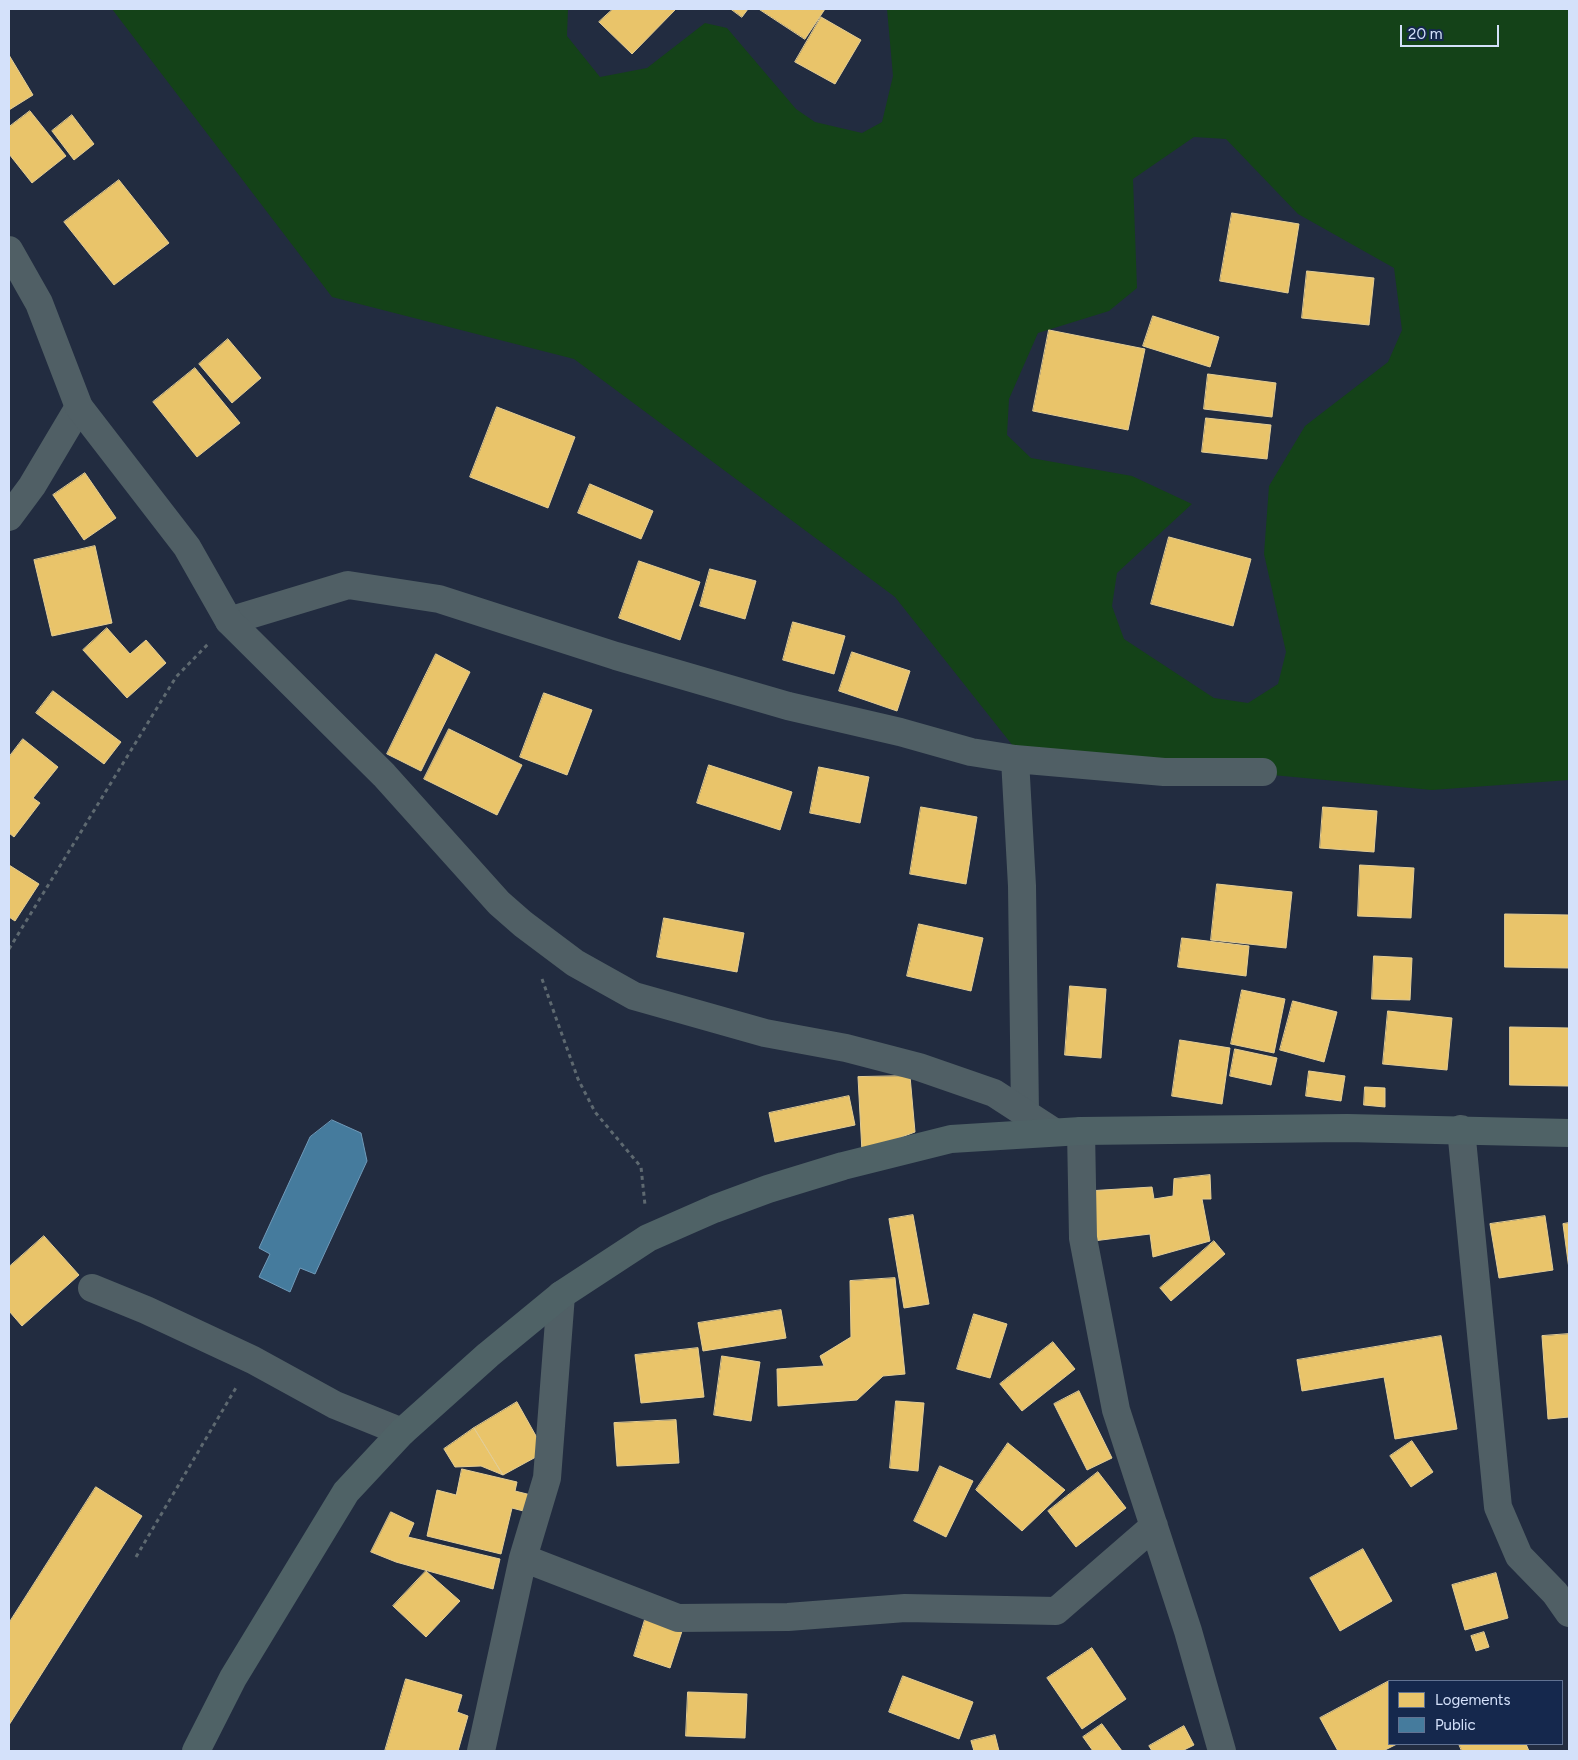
<!DOCTYPE html>
<style>
body{margin:0}
#map{position:relative;width:1578px;height:1760px;overflow:hidden;background:#222c40;font-family:Figtree,sans-serif}
canvas{display:block}
.frame{position:absolute;inset:0;border:10px solid #d4e1fa;pointer-events:none}
.legend{position:absolute;left:1388px;top:1680px;width:175px;height:65px;box-sizing:border-box;background:#15284d;border:1px solid #617292;margin:0;padding:6px 9px;list-style:none;font-size:15px;color:#d4e1fa}
.legend li{display:flex;align-items:center;gap:10px;height:25px}
.legend b{width:25px;border:1px solid #617292}
.scale{position:absolute;left:1400px;top:25px;width:99px;height:22px;box-sizing:border-box;border:2px solid #d4e1fa;border-top:0;padding-left:6px;font-size:15px;line-height:18px;white-space:nowrap;color:#d4e1fa;-webkit-text-stroke:4px #15284d;paint-order:stroke}
</style>
<div id="map">
<canvas width="1578" height="1760"></canvas>
<div class="frame"></div>
<ul class="legend">
<li><b style="height:14px;background:#e9c46a"></b>Logements</li>
<li><b style="height:14px;background:#457b9d"></b>Public</li>
</ul>
<div class="scale">20 m</div>
</div>
<script>
const ctx = document.querySelector('canvas').getContext('2d');
ctx.lineJoin = 'round';
function fill(path, color) {
  ctx.fillStyle = color;
  ctx.fill(path, 'evenodd');
}
function stroke(path, color, width, dash) {
  ctx.strokeStyle = color;
  ctx.lineWidth = width;
  ctx.lineCap = dash ? 'butt' : 'round';
  ctx.setLineDash(dash || []);
  ctx.stroke(path);
}
const green = new Path2D(`
 M 112,9 L 568,9 L 567,36 L 600,77 L 647,68 L 705,23 L 727,28 L 796,109 L 815,122 L 862,133 L 882,122 L 893,76 L 887,9 L 1569,9 L 1569,780 L 1432,790 L 1017,751 L 895,597 L 574,359 L 332,297 ZM 1194,137 L 1226,139 L 1298,214 L 1394,268 L 1402,330 L 1388,362 L 1305,426 L 1269,486 L 1264,554 L 1286,652 L 1278,684 L 1248,703 L 1214,698 L 1124,639 L 1112,606 L 1117,573 L 1192,504 L 1132,476 L 1031,458 L 1007,435 L 1009,399 L 1038,333 L 1109,311 L 1137,288 L 1133,179 Z`);
const homes = new Path2D(`
 M 613,9 L 674,9 L 675,10 L 632,54 L 599,22 Z
 M 731,9 L 748,9 L 742,17 Z
 M 759,9 L 825,9 L 805,39 Z
 M 821,17 L 861,40 L 835,84 L 795,62 Z
 M 9,55 L 33,95 L 9,110 Z
 M 30,111 L 66,156 L 32,183 L 9,154 L 9,127 Z
 M 72,115 L 94,144 L 74,160 L 52,131 Z
 M 119,180 L 169,243 L 114,285 L 64,222 Z
 M 1232,213 L 1299,224 L 1288,293 L 1220,281 Z
 M 1307,271 L 1374,278 L 1369,325 L 1302,318 Z
 M 1153,316 L 1219,337 L 1210,367 L 1143,346 Z
 M 1049,330 L 1145,349 L 1128,430 L 1033,411 Z
 M 228,339 L 261,378 L 232,403 L 199,364 Z
 M 195,368 L 240,423 L 197,457 L 153,402 Z
 M 1208,374 L 1276,383 L 1272,417 L 1204,409 Z
 M 497,407 L 575,437 L 548,508 L 470,477 Z
 M 1206,418 L 1271,425 L 1267,459 L 1202,452 Z
 M 85,473 L 116,518 L 84,540 L 53,495 Z
 M 590,484 L 653,511 L 641,539 L 578,513 Z
 M 1169,537 L 1251,559 L 1233,626 L 1151,604 Z
 M 95,546 L 112,623 L 52,636 L 34,560 Z
 M 639,561 L 700,582 L 680,640 L 619,618 Z
 M 710,569 L 756,581 L 745,619 L 700,606 Z
 M 793,622 L 845,636 L 834,674 L 783,660 Z
 M 107,628 L 130,654 L 146,640 L 166,663 L 127,698 L 83,650 Z
 M 852,652 L 910,671 L 897,711 L 839,691 Z
 M 436,654 L 470,672 L 421,771 L 387,754 Z
 M 53,691 L 121,742 L 104,764 L 36,713 Z
 M 544,693 L 592,710 L 567,775 L 520,757 Z
 M 449,729 L 522,765 L 497,815 L 424,779 Z
 M 23,739 L 58,767 L 33,798 L 40,803 L 14,837 L 9,833 L 9,757 Z
 M 709,765 L 792,792 L 780,830 L 697,803 Z
 M 819,767 L 869,777 L 860,823 L 810,813 Z
 M 921,807 L 977,817 L 966,884 L 910,874 Z
 M 1323,807 L 1377,811 L 1374,852 L 1320,848 Z
 M 9,865 L 39,884 L 15,921 L 9,917 Z
 M 1360,865 L 1414,868 L 1411,918 L 1358,916 Z
 M 1217,884 L 1292,892 L 1286,948 L 1211,940 Z
 M 1505,914 L 1569,915 L 1569,968 L 1505,967 Z
 M 664,918 L 744,933 L 737,972 L 657,957 Z
 M 919,924 L 983,938 L 971,991 L 907,976 Z
 M 1182,938 L 1249,946 L 1246,976 L 1178,967 Z
 M 1374,956 L 1412,958 L 1410,1000 L 1372,999 Z
 M 1070,986 L 1106,989 L 1101,1058 L 1065,1055 Z
 M 1242,990 L 1285,999 L 1274,1053 L 1231,1044 Z
 M 1293,1001 L 1337,1012 L 1324,1062 L 1280,1050 Z
 M 1388,1011 L 1452,1018 L 1447,1070 L 1383,1064 Z
 M 1510,1027 L 1569,1028 L 1569,1086 L 1510,1085 Z
 M 1180,1040 L 1230,1048 L 1222,1104 L 1172,1096 Z
 M 1235,1049 L 1277,1058 L 1271,1085 L 1230,1076 Z
 M 1309,1071 L 1345,1076 L 1341,1101 L 1306,1096 Z
 M 910,1076 L 915,1132 L 862,1152 L 858,1077 Z
 M 1365,1087 L 1385,1088 L 1385,1107 L 1364,1105 Z
 M 849,1096 L 855,1125 L 775,1142 L 769,1113 Z
 M 1210,1175 L 1211,1199 L 1202,1199 L 1210,1241 L 1153,1257 L 1150,1234 L 1093,1241 L 1087,1191 L 1152,1187 L 1154,1199 L 1173,1196 L 1174,1179 Z
 M 913,1215 L 929,1304 L 904,1308 L 889,1219 Z
 M 1545,1216 L 1553,1270 L 1499,1278 L 1490,1224 Z
 M 1569,1223 L 1569,1269 L 1563,1224 Z
 M 44,1236 L 79,1275 L 22,1326 L 9,1311 L 9,1267 Z
 M 1214,1241 L 1225,1254 L 1171,1301 L 1160,1288 Z
 M 895,1278 L 905,1374 L 883,1376 L 857,1400 L 778,1406 L 777,1369 L 824,1366 L 820,1356 L 851,1337 L 850,1281 Z
 M 781,1310 L 786,1338 L 703,1351 L 698,1323 Z
 M 974,1314 L 1007,1324 L 990,1378 L 957,1369 Z
 M 1569,1334 L 1569,1417 L 1548,1419 L 1542,1336 Z
 M 1441,1336 L 1457,1429 L 1395,1439 L 1384,1377 L 1302,1391 L 1297,1360 Z
 M 1053,1342 L 1075,1369 L 1022,1411 L 1000,1384 Z
 M 698,1348 L 704,1397 L 641,1403 L 635,1355 Z
 M 722,1356 L 760,1362 L 751,1421 L 714,1415 Z
 M 1079,1391 L 1112,1458 L 1087,1470 L 1054,1404 Z
 M 896,1401 L 924,1403 L 918,1471 L 890,1468 Z
 M 517,1402 L 545,1452 L 503,1475 L 474,1428 Z
 M 676,1420 L 679,1463 L 617,1466 L 614,1423 Z
 M 474,1428 L 503,1475 L 481,1466 L 455,1467 L 444,1449 Z
 M 1412,1441 L 1433,1472 L 1411,1487 L 1390,1456 Z
 M 1008,1443 L 1065,1490 L 1022,1531 L 976,1490 Z
 M 940,1466 L 973,1481 L 946,1537 L 914,1521 Z
 M 462,1469 L 517,1482 L 515,1491 L 535,1496 L 531,1513 L 512,1508 L 501,1554 L 427,1536 L 437,1490 L 456,1495 Z
 M 1098,1472 L 1126,1508 L 1076,1547 L 1048,1511 Z
 M 96,1487 L 142,1516 L 9,1725 L 9,1623 Z
 M 391,1512 L 414,1523 L 408,1537 L 500,1559 L 493,1589 L 396,1562 L 371,1552 Z
 M 1363,1549 L 1392,1601 L 1340,1631 L 1310,1578 Z
 M 426,1571 L 460,1601 L 426,1637 L 393,1606 Z
 M 1496,1573 L 1508,1618 L 1465,1630 L 1452,1585 Z
 M 647,1613 L 684,1625 L 670,1668 L 634,1656 Z
 M 1484,1632 L 1489,1647 L 1476,1651 L 1471,1636 Z
 M 1092,1648 L 1126,1699 L 1082,1729 L 1047,1678 Z
 M 903,1676 L 973,1702 L 959,1739 L 889,1712 Z
 M 406,1679 L 462,1695 L 457,1712 L 468,1716 L 458,1751 L 385,1751 Z
 M 1389,1681 L 1389,1744 L 1397,1744 L 1383,1751 L 1338,1751 L 1320,1718 Z
 M 688,1692 L 747,1694 L 745,1738 L 686,1736 Z
 M 1102,1724 L 1122,1751 L 1093,1751 L 1083,1737 Z
 M 1184,1726 L 1194,1745 L 1182,1751 L 1152,1751 L 1149,1746 Z
 M 995,1735 L 999,1751 L 974,1751 L 971,1741 Z
 M 1459,1744 L 1526,1744 L 1529,1751 L 1462,1751 Z`);
const public = new Path2D(`
 M 332,1120 L 361,1133 L 367,1161 L 315,1274 L 300,1268 L 290,1292 L 259,1277 L 270,1254 L 259,1248 L 310,1137 Z`);
const path = new Path2D(`
 M 9,949 L 176,677 L 209,643
 M 542,979 L 578,1079 L 595,1112 L 641,1167 L 645,1205
 M 136,1557 L 237,1386`);
const minor = new Path2D(`
 M 9,517 L 32,486 L 79,407
 M 229,621 L 348,585 L 439,599 L 616,656 L 788,706 L 900,732 L 971,752 L 1015,759 L 1164,772 L 1263,772
 M 1015,759 L 1022,886 L 1025,1114
 M 1461,1129 L 1498,1507 L 1519,1556 L 1555,1593 L 1569,1613
 M 1081,1131 L 1083,1238 L 1116,1410 L 1188,1631 L 1222,1751
 M 92,1288 L 146,1310 L 253,1360 L 335,1405 L 402,1432
 M 523,1558 L 678,1618 L 788,1617 L 905,1608 L 1056,1611 L 1154,1526
 M 481,1751 L 523,1558 L 547,1478 L 561,1295`);
const tertiary = new Path2D(`
 M 9,250 L 39,303 L 79,407 L 187,547 L 229,621 L 384,775 L 499,903 L 523,924 L 575,963 L 634,996 L 765,1033 L 846,1048 L 919,1067 L 994,1093 L 1054,1132`);
const secondary = new Path2D(`
 M 196,1751 L 233,1678 L 346,1492 L 402,1432 L 488,1355 L 561,1295 L 648,1238 L 714,1209 L 768,1189 L 843,1166 L 951,1139 L 1081,1131 L 1347,1128 L 1569,1133`);
fill(green, '#144218');
fill(homes, '#e9c46a');
stroke(homes, '#e3cd95', 1);
fill(public, '#457b9d');
stroke(public, '#709ab9', 1);
stroke(path, '#5e6970', 3, [4, 4]);
stroke(minor, '#505f65', 28);
stroke(tertiary, '#505f65', 28);
stroke(secondary, '#4f6266', 28);
</script>
